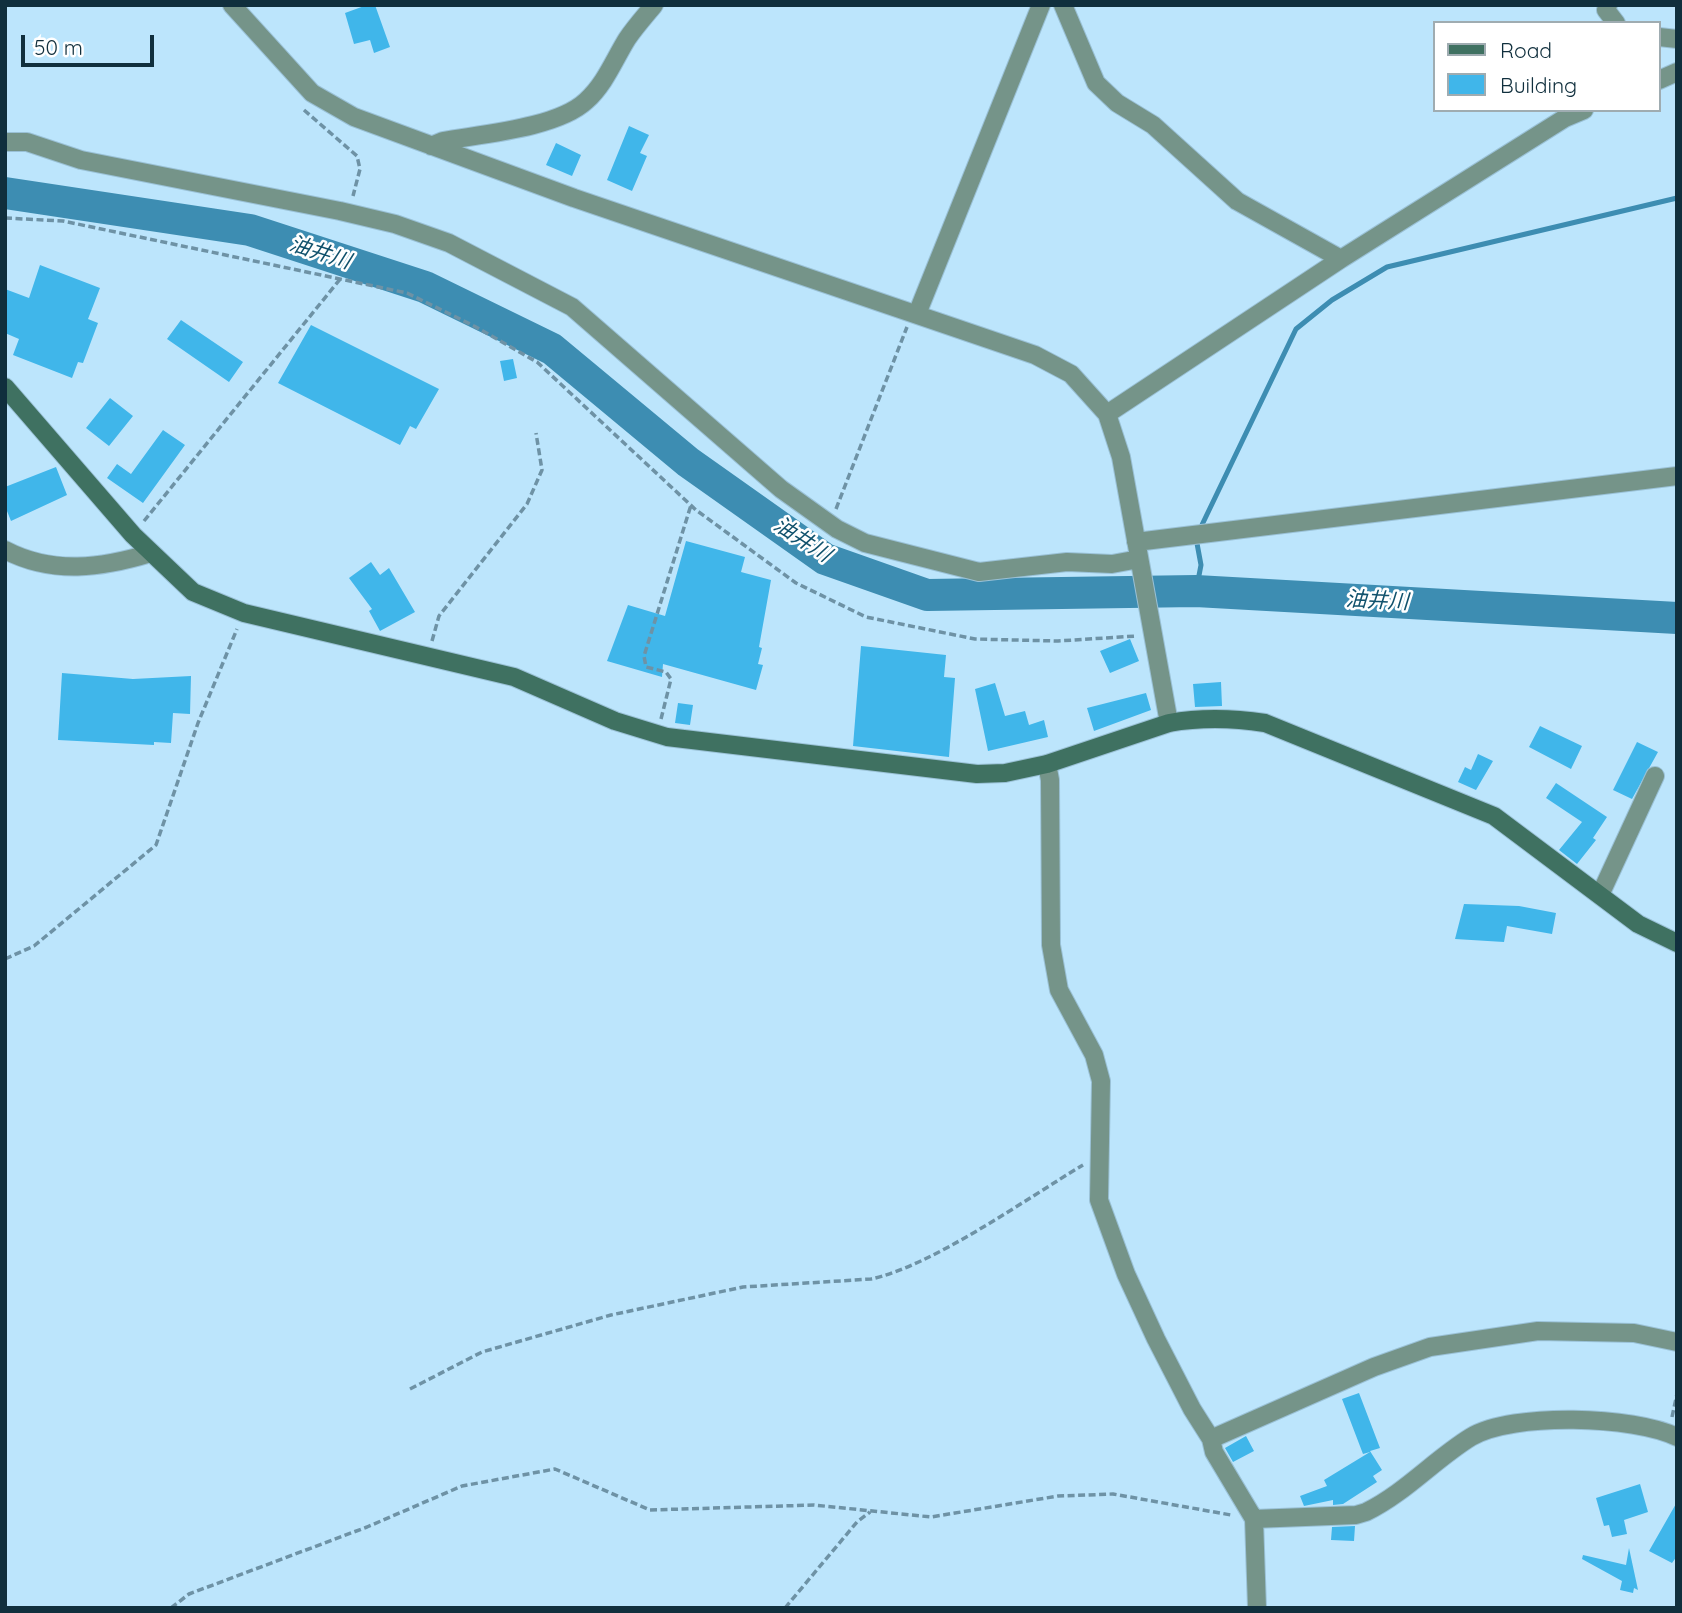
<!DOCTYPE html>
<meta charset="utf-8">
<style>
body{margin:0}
#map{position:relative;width:1682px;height:1613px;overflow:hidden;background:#bce5fc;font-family:Quicksand,sans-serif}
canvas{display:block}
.frame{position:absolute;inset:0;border:7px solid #102f3d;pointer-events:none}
.legend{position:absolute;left:1433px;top:21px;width:228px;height:91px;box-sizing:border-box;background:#fff;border:2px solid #9facb1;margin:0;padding:9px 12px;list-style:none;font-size:21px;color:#102f3d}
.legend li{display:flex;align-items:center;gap:14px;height:35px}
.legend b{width:35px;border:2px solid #9facb1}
.scale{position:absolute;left:21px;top:35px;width:133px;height:32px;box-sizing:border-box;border:4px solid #102f3d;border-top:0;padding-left:9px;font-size:21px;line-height:24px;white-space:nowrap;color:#102f3d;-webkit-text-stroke:5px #fff;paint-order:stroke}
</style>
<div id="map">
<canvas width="1682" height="1613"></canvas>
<div class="frame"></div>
<ul class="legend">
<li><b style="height:9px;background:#3f7161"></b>Road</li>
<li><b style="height:19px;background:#40b6ea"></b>Building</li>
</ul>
<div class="scale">50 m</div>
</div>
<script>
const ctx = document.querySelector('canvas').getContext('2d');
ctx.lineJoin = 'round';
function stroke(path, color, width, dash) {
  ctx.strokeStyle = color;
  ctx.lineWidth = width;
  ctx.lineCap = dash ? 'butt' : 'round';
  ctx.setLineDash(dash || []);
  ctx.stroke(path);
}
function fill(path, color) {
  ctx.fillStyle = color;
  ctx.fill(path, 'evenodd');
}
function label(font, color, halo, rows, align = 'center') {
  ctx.font = font + ' Quicksand,"Noto Sans JP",sans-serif';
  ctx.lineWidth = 5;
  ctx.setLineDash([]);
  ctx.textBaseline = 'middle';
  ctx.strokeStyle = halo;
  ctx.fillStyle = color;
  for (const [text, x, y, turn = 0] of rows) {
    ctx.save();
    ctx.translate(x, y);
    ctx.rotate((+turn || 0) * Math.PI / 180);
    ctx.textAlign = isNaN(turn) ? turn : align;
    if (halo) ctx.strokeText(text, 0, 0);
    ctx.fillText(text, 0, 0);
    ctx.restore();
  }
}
const stream = new Path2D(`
 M 1200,529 L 1296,329 L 1332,300 L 1387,267 L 1677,198
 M 1196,591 L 1201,565 L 1196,538`);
const river = new Path2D(`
 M 5,193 L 250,230 L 425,287 L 552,349 L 688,462 L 825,559 L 927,595 L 1196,591 L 1677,618`);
const building = new Path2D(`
 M 367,5 L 375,5 L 390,47 L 374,53 L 370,40 L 354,44 L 345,13 Z
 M 629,126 L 649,135 L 640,153 L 647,156 L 632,191 L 607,180 Z
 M 556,143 L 581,155 L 572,176 L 546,165 Z
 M 40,265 L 100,288 L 88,319 L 98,323 L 83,363 L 78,362 L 72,378 L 13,355 L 19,339 L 5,333 L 5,289 L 29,298 Z
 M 181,320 L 243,362 L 229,382 L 167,339 Z
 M 311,325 L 439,389 L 416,429 L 410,426 L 400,445 L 278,383 Z
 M 513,359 L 517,378 L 504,381 L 500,361 Z
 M 110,398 L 133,416 L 109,446 L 86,428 Z
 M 163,430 L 185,445 L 143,503 L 107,478 L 117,464 L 131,474 Z
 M 56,467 L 67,495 L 11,521 L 5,506 L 5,487 Z
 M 686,541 L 745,557 L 741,572 L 771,580 L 759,647 L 762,648 L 758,664 L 763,665 L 756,690 L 663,664 L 662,677 L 607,661 L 628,605 L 665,616 Z
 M 371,562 L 380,575 L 389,568 L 415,612 L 380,631 L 369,611 L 372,609 L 349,578 Z
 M 1130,639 L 1139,661 L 1110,673 L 1100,651 Z
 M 861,646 L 946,655 L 944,677 L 955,678 L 949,757 L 853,746 Z
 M 62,673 L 133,679 L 191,676 L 190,714 L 173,713 L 171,743 L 154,742 L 154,745 L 58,740 Z
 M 1221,682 L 1222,706 L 1195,707 L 1193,684 Z
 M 995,683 L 1005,716 L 1025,711 L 1029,725 L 1044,720 L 1048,737 L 988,751 L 975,689 Z
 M 1146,693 L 1151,710 L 1094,731 L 1087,708 Z
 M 678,703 L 693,705 L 690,725 L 675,723 Z
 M 1540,726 L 1582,746 L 1571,769 L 1529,747 Z
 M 1637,742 L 1658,752 L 1632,799 L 1613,790 Z
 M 1478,754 L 1493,761 L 1476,790 L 1458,782 L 1465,767 L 1471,770 Z
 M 1556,783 L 1607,817 L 1593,838 L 1596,840 L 1577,864 L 1559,850 L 1582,822 L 1546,798 Z
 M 1464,904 L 1519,906 L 1556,913 L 1552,934 L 1507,926 L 1504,942 L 1455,939 Z
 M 1359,1393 L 1380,1448 L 1370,1451 L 1382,1470 L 1373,1476 L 1377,1482 L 1343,1504 L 1333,1505 L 1333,1500 L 1304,1506 L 1300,1496 L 1327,1486 L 1324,1480 L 1370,1452 L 1363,1454 L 1342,1399 Z
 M 1246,1436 L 1254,1451 L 1233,1462 L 1225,1448 Z
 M 1640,1484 L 1648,1512 L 1624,1520 L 1627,1534 L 1612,1537 L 1609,1525 L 1604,1526 L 1596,1498 Z
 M 1677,1502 L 1677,1556 L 1672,1563 L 1649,1551 Z
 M 1355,1526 L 1354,1541 L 1331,1540 L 1332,1527 Z
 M 1629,1548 L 1638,1590 L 1634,1588 L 1633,1593 L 1620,1590 L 1622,1581 L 1582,1559 L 1583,1555 L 1626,1565 Z`);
const path = new Path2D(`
 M 304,110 L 357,156 L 360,169 L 353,196
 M 5,218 L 63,221 L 407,293 L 474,326 L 537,362 L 696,510 L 796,583 L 866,617 L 975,639 L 1058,641 L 1136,636
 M 836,509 L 907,327
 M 144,521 L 341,278
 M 432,641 L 439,616 L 527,504 L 542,470 L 536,433
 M 661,719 L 671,679 L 666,672 L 646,667 L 644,656 L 691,505
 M 5,959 L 34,946 L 156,845 L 198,723 L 237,629
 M 410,1389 L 482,1352 L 611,1315 L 743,1287 L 871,1279 C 932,1266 1026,1199 1083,1165
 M 1672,1417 L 1677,1394
 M 171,1608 L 189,1594 L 367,1527 L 462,1486 L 555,1469 L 650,1510 L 814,1505 L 931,1517 L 1058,1496 L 1113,1494 L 1231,1515
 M 785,1608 L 857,1522 L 870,1512`);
const street = new Path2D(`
 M 232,5 L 312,93 L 354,117 L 574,198 L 1035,355 L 1071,374 L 1107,414 L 1121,457 L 1169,723
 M 1063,5 L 1096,83 L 1117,103 L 1153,125 L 1237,201 L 1341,259
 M 1608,5 L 1606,10 L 1616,23
 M 1659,37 L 1677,39
 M 1659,80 L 1677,72
 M 5,142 L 27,142 L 81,160 L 340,211 L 395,224 L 449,243 L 572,307 L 781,489 L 837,529 L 865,543 L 979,572 L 1067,562 L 1112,564 L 1139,559
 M 431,146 L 443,141 C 482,134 557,128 586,101 C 605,84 614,60 627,39 C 635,27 645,16 654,5
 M 917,314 L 1041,5
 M 1107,414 L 1341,259 L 1565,118 L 1584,110
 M 1136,542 L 1677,476
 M 5,550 C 53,575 102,568 151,553
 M 1047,764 L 1050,780 L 1051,945 L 1059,990 L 1094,1055 L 1101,1081 L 1099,1200 L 1126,1274 L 1156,1339 L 1192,1409 L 1211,1439 L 1214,1452 L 1254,1519 L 1257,1608
 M 1600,895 L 1655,776
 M 1211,1439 L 1374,1367 L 1430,1347 L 1538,1331 L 1634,1333 L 1677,1342
 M 1254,1519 L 1356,1515 L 1366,1512 C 1405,1493 1435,1459 1471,1437 C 1513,1412 1634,1416 1677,1437`);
const secondary = new Path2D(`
 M 5,387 L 133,535 L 193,592 L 244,613 L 514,677 L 615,721 L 667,737 L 977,774 L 1005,773 L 1047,764 L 1169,723 C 1203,717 1232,718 1265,723 L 1494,816 L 1638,924 L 1677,943`);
const waterNames = [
 ["油井川",320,253,18],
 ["油井川",802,540,33],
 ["油井川",1377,601,3]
];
stroke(stream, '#3d8db2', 5);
stroke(river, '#3d8db2', 32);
fill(building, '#40b6ea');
stroke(street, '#9ac1d6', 20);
stroke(secondary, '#9ac1d6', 20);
stroke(path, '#6e92a5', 3.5, [7, 3.5]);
stroke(street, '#759489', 18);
stroke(secondary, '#3f7161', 18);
label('italic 21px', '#10516c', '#fff', waterNames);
</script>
